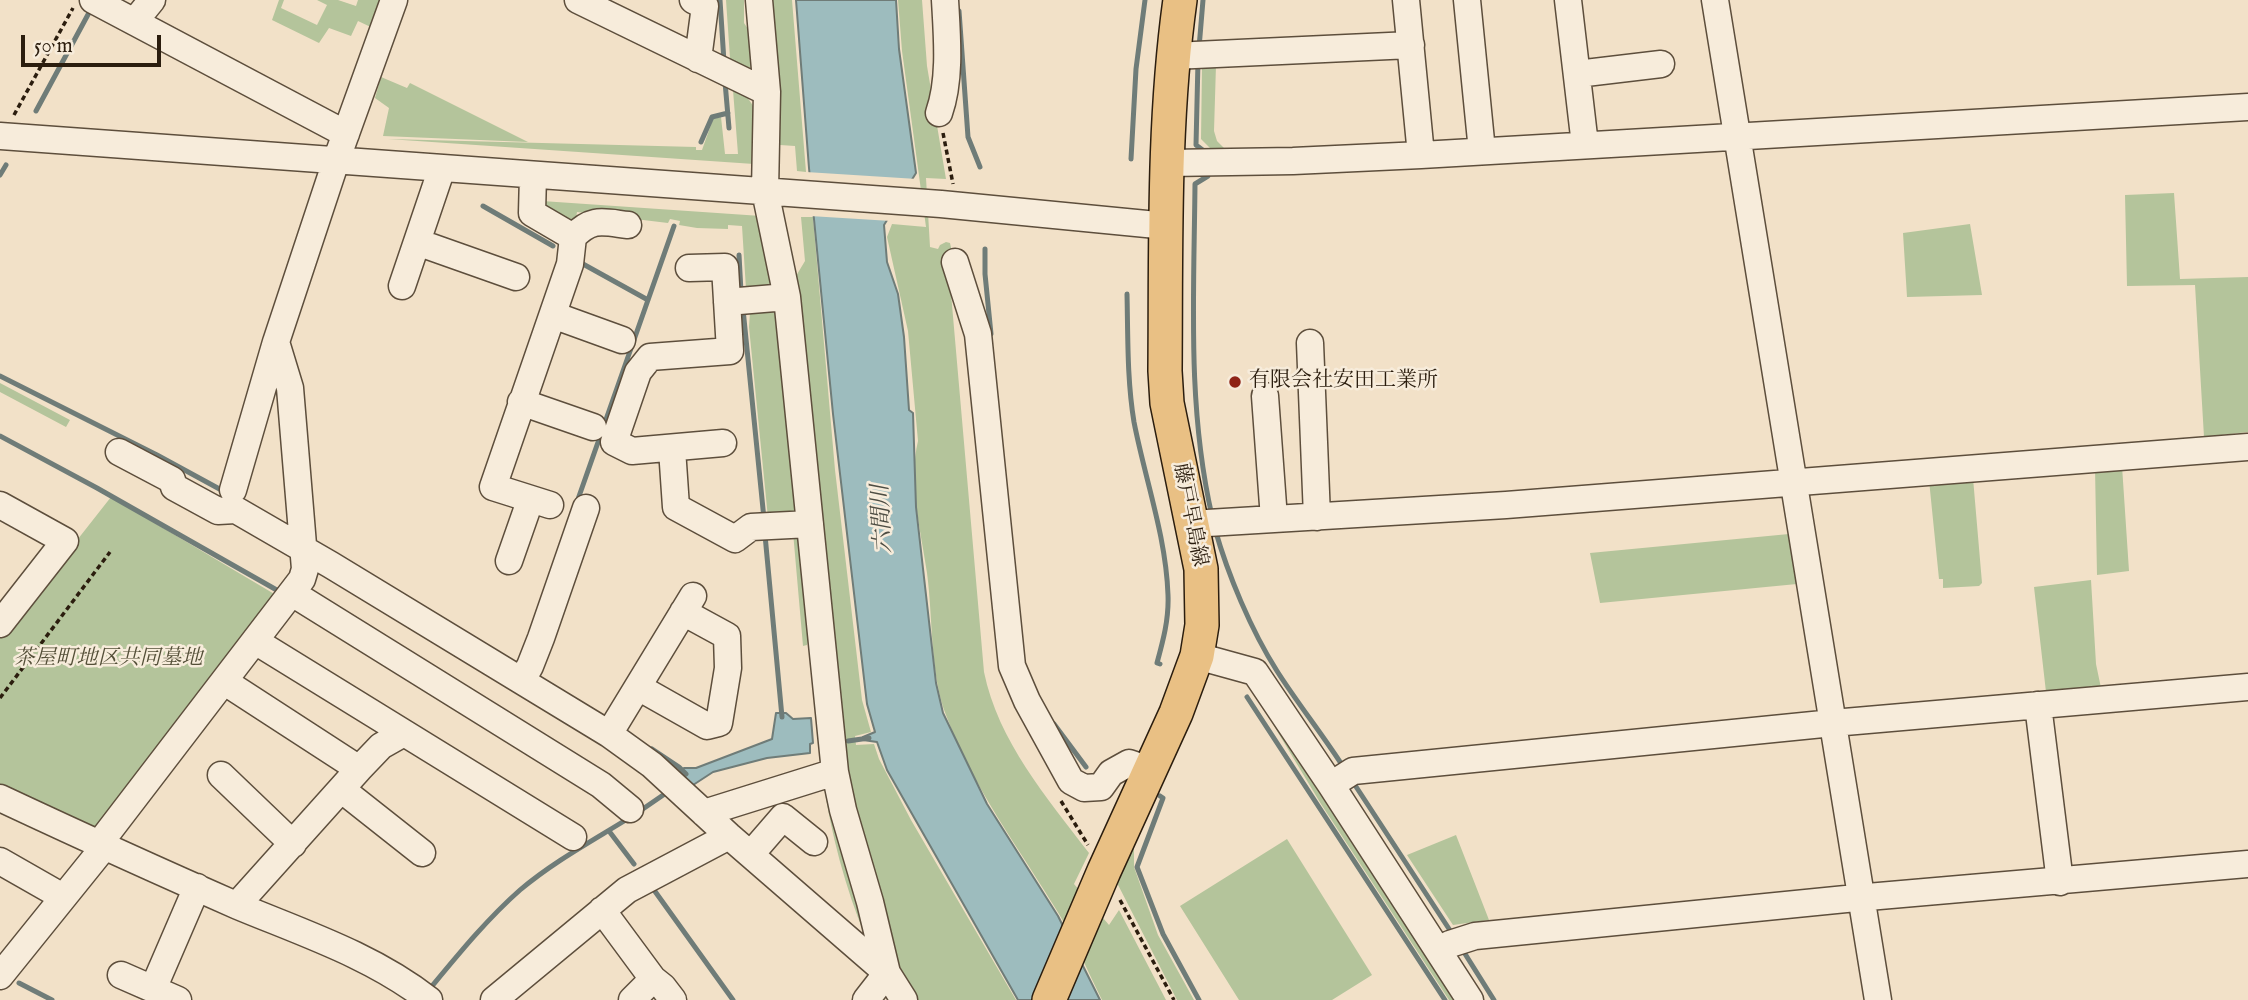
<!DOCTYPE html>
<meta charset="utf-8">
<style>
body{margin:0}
#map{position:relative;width:2248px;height:1000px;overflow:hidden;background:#f2e1c8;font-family:"IM FELL English",serif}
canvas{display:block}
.scale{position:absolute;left:21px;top:35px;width:140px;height:32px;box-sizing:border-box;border:4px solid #2b1d0e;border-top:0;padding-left:9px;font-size:21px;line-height:24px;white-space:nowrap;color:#2b1d0e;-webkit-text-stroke:5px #f7ecdb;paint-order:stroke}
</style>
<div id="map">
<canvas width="2248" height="1000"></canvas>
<div class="scale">50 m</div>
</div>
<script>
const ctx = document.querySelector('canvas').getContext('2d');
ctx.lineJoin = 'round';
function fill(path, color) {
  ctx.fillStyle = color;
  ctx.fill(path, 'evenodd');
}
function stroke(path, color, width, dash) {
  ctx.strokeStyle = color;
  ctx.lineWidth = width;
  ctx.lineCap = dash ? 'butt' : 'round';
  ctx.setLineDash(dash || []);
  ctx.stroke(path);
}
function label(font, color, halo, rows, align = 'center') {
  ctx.font = font + ' "IM FELL English","Noto Serif JP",serif';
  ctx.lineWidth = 5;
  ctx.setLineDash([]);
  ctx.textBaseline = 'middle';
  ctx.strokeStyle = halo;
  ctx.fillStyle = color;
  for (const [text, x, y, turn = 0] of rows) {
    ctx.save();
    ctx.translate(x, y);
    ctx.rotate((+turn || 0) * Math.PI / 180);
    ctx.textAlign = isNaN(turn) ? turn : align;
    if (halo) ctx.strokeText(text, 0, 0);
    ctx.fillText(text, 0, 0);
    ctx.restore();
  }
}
const green = new Path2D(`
 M 279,0 L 284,0 L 281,8 L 317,25 L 327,5 L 317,0 L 338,0 L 356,6 L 358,0 L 387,0 L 377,30 L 358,21 L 351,36 L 329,28 L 319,43 L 272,20 Z
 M 726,0 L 744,0 L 744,23 L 752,35 L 753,65 L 744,72 L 733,67 L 730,58 Z
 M 767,0 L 792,0 L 806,172 L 797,171 L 795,146 L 780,145 L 777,142 Z
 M 898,0 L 922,0 L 927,66 L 946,179 L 926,178 L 930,247 L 938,249 L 940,245 L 946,242 L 950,243 L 952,252 L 950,282 L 984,672 C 998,741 1047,798 1089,853 L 1074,884 L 1109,925 L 1119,910 L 1166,1000 L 1102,1000 C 1088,972 1075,941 1059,914 C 1019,848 973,788 946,715 C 930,674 933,617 927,573 C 921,531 908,482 918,441 L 908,331 L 887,237 L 892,224 L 926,227 L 902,51 Z
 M 1216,65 L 1214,131 L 1217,141 L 1227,151 L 1212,150 L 1201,139 L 1202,66 Z
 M 381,77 L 407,88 L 410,83 L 528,142 L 383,136 L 389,108 L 375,98 Z
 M 733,90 L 747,97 L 756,110 L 754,164 L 388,139 L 696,147 L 696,150 L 702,150 L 713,119 L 721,117 L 725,154 L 738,154 Z
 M 2174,193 L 2180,279 L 2248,277 L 2248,432 L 2204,437 L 2195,285 L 2127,286 L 2125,195 Z
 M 542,201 L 761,216 L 774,284 L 767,288 L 746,289 L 742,226 L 728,225 L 728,229 L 697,228 L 679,225 L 680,221 L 670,219 L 668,223 L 577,212 L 576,218 L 565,222 L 546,208 Z
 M 801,217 L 813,217 L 835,470 L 862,700 L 871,732 L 855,736 L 856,745 L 874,744 L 879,759 L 911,820 L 1016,1000 L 916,1000 L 893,966 L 846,793 L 796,276 L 805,261 Z
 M 1970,224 L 1982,295 L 1907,297 L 1903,233 Z
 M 769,310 L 775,312 L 780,323 L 798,514 L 768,518 L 749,327 L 750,312 Z
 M 0,383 L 70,420 L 66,427 L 0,392 Z
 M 2122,466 L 2129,571 L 2097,575 L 2095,468 Z
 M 1973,478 L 1982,583 L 1979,586 L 1943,588 L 1943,579 L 1939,579 L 1929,480 Z
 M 111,497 L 281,598 L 95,837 L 0,792 L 0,638 Z
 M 793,532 L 800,533 L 811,627 L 807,645 L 803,646 Z
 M 1789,534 L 1797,584 L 1600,603 L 1590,553 Z
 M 2091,580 L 2096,664 L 2101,688 L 2046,692 L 2034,587 Z
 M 1275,714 L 1462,1000 L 1449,1000 L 1321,804 L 1268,716 Z
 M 823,780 L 850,870 L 866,938 C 845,887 831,834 823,780 Z
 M 1134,835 L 1134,867 L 1158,935 L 1194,1000 L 1177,1000 L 1115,879 Z
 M 1456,835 L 1489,920 L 1453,925 L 1407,855 Z
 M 1287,839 L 1372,975 L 1332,1000 L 1239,1000 L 1180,906 Z`);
const water = new Path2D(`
 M 796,0 L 896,0 L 899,49 L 916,173 L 884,225 L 887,262 L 898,294 L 904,337 L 909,410 L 913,413 L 916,507 L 936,683 L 943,713 L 987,804 L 1058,916 L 1100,1000 L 1018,1000 L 887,770 L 877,742 L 863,740 L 863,737 L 875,732 L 867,704 L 833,414 L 809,168 Z
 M 776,713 L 786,713 L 793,719 L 811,718 L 813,743 L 810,744 L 810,753 L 767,758 L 713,772 L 687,789 L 679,773 L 684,768 L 696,768 L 772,739 Z`);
const pier = new Path2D(`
 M 806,172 L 917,179 L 891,221 L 810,216 Z`);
const stream = new Path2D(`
 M 720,0 L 724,62
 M 954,7 L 959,11 L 968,137 L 980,167
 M 1199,48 L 1203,0
 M 1198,61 L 1196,145 L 1208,154
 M 725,82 L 729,128
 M 36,111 L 91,9
 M 701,142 L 712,117 L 728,113
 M 1131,159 L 1136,69 L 1145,0
 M 1208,171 L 1208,176 L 1195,184 C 1194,295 1187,407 1212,516
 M 0,175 L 6,165
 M 483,206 L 553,246
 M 985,249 L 985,274 L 991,334
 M 739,255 L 741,292
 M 583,264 L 648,300
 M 1127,294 C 1128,337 1127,380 1134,422 C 1145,479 1166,536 1168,595 C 1169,619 1163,641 1157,663 L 1160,664
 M 743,309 L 764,519
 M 0,376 L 157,455 L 225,492
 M 0,436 L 97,488 L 282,593
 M 577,502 L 674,226
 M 1215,529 C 1228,575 1251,630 1277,671 C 1298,704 1323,735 1344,768
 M 765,535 L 782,717
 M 1247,697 L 1445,1000
 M 1054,724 L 1086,767
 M 848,741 L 869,738
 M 652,749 L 679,767 L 686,774
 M 1351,779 L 1453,935
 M 1160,796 L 1163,798 L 1137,867 L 1163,934 L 1199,1000
 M 637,813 L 669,791
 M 609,831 L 634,864
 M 654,890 L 733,1000
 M 1462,949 L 1494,1000
 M 19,983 L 52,1000
 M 428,991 C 457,956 486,920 520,890 C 553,862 592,841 629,818`);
const path = new Path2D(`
 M 14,115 L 73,8
 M 943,133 L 953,184
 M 0,698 L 110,552
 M 1061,801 L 1088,845
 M 1120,900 L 1174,1000`);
const minor = new Path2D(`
 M 93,0 L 346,134
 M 578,0 L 767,92
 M 693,0 L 705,6 L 698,59
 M 759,0 L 767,92 L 765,191 L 787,297 L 835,772 L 843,810 L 870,902 L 887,973 L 904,1000
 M 1406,0 L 1421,155
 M 1467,0 L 1482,151
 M 1568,0 L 1585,145
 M 1715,0 L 1878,1000
 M 135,21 L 152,0
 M 1173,56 L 1411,45
 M 1577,74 L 1661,64
 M 939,113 C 951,79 947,36 945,0
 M 0,136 L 941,204 L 1167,226
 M 1169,163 L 1293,161 L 1421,155 L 2248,107
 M 533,175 L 532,213 L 573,237 L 570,264 L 493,487 L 550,505
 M 573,237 C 592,217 603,222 628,225
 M 417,242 L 516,277
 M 955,262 L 978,334 L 1012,666 L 1027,701 L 1071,781 L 1084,788 L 1101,787 L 1111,773 L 1129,763 L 1150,770
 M 689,268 L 725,267 L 730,351 L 650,357 L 638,372 L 614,442 L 632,451 L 723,443
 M 402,286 L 442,168
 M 727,302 L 787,297
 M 553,315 L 622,340
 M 1310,343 L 1317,517
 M 1265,396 L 1274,519
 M 521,402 L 593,427
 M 672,449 L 676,507 L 735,539 L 751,527 L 810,524
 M 119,452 L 172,480 L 174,487 L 218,511 L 236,510 L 331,565 L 609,734 L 652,765 L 729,836 L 887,973 L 866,1000
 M 233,490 L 276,342
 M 0,505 L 65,541 L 0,624
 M 1191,524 L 1506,505 L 2248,447
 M 509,561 L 530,501
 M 292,593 L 601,785 L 630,809
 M 255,641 L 573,837
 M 1197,656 L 1255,672 L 1331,785 L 1470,1000
 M 522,680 L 530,666 L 541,638 L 586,508
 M 225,682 L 359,769
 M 638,687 L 707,726 L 719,723 L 728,668 L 727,636 L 683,612
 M 2038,705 L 2060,882
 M 609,734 L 693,596
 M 221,775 L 293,844
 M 1331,785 L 1353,771 L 1833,723 L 2248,687
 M 341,789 L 422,853
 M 0,798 C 79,835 158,871 238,906 C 303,933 373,956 429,1000
 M 704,813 L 835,772
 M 99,844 L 302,579 L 305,569 L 290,388 L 276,342 L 336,161 L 394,0
 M 751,854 L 783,817 L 814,842
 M 0,861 L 63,897
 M 237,905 L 359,769 L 381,746 L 404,733
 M 602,910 L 653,979 L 663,987 L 673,1000
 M 1438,950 L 1450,944 L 1475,936 L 1856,898 L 2248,864
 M 121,975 L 178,1000
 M 0,976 L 104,847
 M 153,989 L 197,887
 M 494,1000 L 627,890 L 729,836
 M 632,1000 L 653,979`);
const major = new Path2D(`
 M 1049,1000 L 1104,871 L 1176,713 L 1197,656 L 1202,625 L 1201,569 L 1167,403 L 1165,371 C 1166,248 1163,122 1180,0`);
const markers = [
 [1235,382,7,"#8f2418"]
];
const poiNames = [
 ["有限会社安田工業所",1249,382]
];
const streetNames = [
 ["藤戸早島線",1189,515,79]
];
const parkNames = [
 ["茶屋町地区共同墓地",108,660]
];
const waterNames = [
 ["六間川",884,519,-93]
];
fill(green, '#b4c49b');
fill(water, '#9dbcbe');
stroke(water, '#6f7c78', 2);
fill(pier, '#f2e1c8');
stroke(stream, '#6f7c78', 5);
stroke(minor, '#5d4e3c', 29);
stroke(major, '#2b1d0e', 36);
stroke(path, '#2b1d0e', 3.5, [5, 3.5]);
stroke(minor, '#f7ecdb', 26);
stroke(major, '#e9c084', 33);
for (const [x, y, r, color] of markers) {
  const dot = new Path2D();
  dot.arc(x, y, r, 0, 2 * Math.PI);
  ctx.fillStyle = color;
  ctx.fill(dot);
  stroke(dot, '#f7ecdb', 2.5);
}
label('21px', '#2b1d0e', '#f7ecdb', poiNames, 'left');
label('21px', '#2b1d0e', '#f7ecdb', streetNames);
label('italic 21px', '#544f38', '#f7ecdb', parkNames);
label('italic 23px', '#4d4d43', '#f7ecdb', waterNames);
</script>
